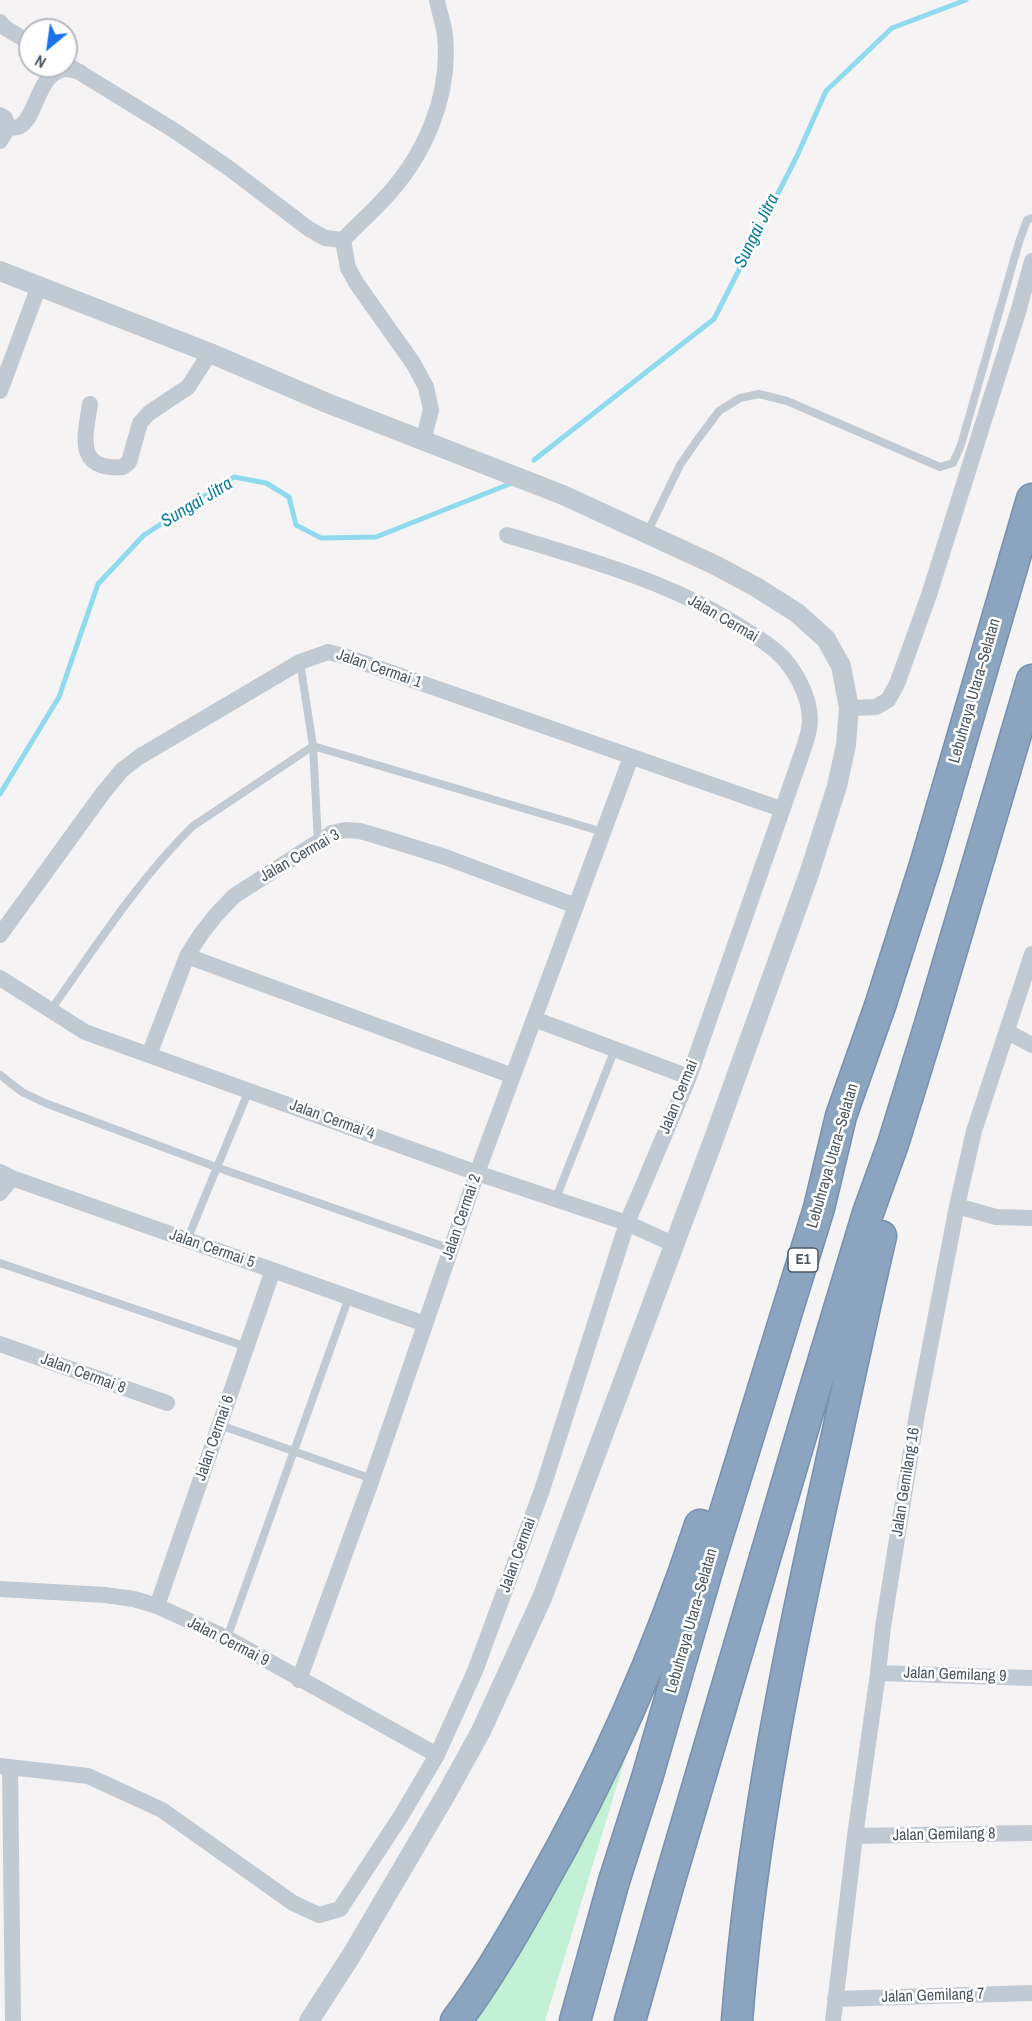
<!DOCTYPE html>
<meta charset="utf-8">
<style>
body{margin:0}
#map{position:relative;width:1032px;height:2021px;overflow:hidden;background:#f5f3f3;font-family:"Archivo Narrow",sans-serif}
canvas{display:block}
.north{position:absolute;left:18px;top:18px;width:60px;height:60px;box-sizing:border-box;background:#fff;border:2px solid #b7bbc0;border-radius:50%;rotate:209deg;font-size:16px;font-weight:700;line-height:24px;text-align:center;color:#4a5661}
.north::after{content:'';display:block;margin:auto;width:21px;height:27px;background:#1a73e8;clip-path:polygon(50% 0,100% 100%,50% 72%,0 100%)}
</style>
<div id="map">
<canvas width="1032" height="2021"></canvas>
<div class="north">N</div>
</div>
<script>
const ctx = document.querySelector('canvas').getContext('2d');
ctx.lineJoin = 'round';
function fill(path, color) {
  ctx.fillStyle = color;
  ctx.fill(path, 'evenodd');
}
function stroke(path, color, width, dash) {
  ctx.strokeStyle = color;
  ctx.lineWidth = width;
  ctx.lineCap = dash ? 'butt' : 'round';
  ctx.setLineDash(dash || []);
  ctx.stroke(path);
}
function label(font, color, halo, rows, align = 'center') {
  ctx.font = font + ' "Archivo Narrow",sans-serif';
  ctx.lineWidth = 5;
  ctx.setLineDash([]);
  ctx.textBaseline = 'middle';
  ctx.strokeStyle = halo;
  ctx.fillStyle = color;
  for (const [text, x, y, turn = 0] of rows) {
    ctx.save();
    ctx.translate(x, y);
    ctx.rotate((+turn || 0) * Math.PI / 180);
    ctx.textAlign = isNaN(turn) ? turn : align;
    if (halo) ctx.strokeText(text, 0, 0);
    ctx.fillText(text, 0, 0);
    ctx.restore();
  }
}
const green = new Path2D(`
 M 648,1684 L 545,2021 L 461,2021 Z`);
const stream = new Path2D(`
 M 534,460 L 714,319 L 797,156 L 826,91 L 892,28 L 966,0
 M 0,794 L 59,697 L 98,584 L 144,535 L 234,477 L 266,483 L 289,497 L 296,525 L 321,538 L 376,537 L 512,483`);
const service = new Path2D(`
 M 647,533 L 680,465 L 698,439 L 719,411 L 740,398 L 759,394 L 787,401 L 940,467 L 953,463 L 961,445 L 1019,242 L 1027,220 L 1032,218
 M 300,662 L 313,746 L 318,842
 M 50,1011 C 95,948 137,881 193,826 L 313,746 L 603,832
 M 0,1075 L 22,1092 L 45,1103 L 216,1167 L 451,1249
 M 556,1198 L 615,1049
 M 187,1240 L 249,1090
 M 0,1263 L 247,1347
 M 220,1425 L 372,1479
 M 227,1638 L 349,1297`);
const minor = new Path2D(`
 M 0,22 L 4,27 L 30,43
 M 66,64 L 175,131 L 230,169 L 309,229 L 325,238 L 343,240
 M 0,115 L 5,118 L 8,128 L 0,141
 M 8,128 C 11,128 15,128 18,127 C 37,120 37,72 65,69 C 70,69 76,71 80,72
 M 0,391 L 39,286
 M 90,404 C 85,437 75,471 123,467 L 129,462 L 140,423 L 149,413 L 188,387 L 210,353
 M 423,441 L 431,410 L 426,387 L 413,363 L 357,284 L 348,268 L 343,240 C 356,226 370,214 383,200 C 424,157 451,97 445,36 C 444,24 439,12 437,0
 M 849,708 L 876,707 L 888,700 L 897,684 L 929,595 L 1019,309 L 1032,261
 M 0,935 L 103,793 L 122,770 L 139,757 L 300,662 L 328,652 L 344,656 L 781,809
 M 187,956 L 513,1076
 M 0,978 L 85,1032 L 477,1173 L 627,1223 L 673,1244
 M 534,1019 L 689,1077
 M 1008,1032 L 1032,1045
 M 149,1055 L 187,956 L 201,934 L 216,915 L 234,896 L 332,833 L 345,830 L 360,831 L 384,838 L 445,857 L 576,906
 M 0,1172 L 12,1178 L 425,1324
 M 0,1193 L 12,1178
 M 957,1206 L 996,1217 L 1032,1218
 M 0,1344 L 167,1403
 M 0,1589 L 105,1595 L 134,1599 L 157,1606 L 227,1638 L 437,1755
 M 157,1606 L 273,1270
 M 878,1673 L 1032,1678
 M 299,1680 L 372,1479 L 477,1173 L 631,757
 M 0,1766 L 88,1776 L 162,1810 L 293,1903 L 319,1915 L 340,1909 L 401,1816 L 437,1755 L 475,1671 L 542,1490 L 627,1223 L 689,1077 L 800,759 C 804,747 810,733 810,720 C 810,696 794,667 777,652 C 768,644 757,637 747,631 C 675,583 589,560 507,535
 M 10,1767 L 13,2021
 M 855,1836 L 1032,1833
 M 835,1999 L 1032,1993
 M 833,2021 L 855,1836 L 878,1673 L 883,1627 L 917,1414 L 957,1206 L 974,1131 L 1032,954`);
const tertiary = new Path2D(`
 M 0,271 L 210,353 L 327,403 L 563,495 L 715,565 L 756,587 L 797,613 L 826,639 L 841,666 L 849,708 L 846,745 L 837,786 L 809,874 L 713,1141 L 542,1598 L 481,1731 L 448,1791 L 351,1956 L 309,2021`);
const motorway = new Path2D(`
 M 456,2021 C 487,1980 513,1935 538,1890 C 605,1773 658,1653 700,1525
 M 575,2021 L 614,1881 L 647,1778 L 709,1564 L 819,1208 L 841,1116 L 880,1006 L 925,865 L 1032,499
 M 630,2021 L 669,1883 L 813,1395 L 868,1213 L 893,1144 L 930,1024 L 1032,680
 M 737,2021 C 751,1834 789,1650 830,1467 C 847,1390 863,1313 881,1236`);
const shields = [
 [803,1260,30]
];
const shieldNames = [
 ["E1",803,1260]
];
const streetNames = [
 ["Jalan Cermai",723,619,30],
 ["Jalan Cermai 1",379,669,19],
 ["Lebuhraya Utara–Selatan",975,691,-74],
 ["Jalan Cermai 3",300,856,-30],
 ["Jalan Cermai",679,1097,-68],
 ["Jalan Cermai 4",332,1120,20],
 ["Lebuhraya Utara–Selatan",833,1156,-74],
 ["Jalan Cermai 2",462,1217,-71],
 ["Jalan Cermai 5",212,1249,19],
 ["Jalan Cermai 8",83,1374,20],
 ["Jalan Cermai 6",215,1438,-71],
 ["Jalan Gemilang 16",906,1482,-81],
 ["Jalan Cermai",518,1555,-70],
 ["Lebuhraya Utara–Selatan",692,1621,-74],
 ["Jalan Cermai 9",228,1642,27],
 ["Jalan Gemilang 9",955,1675,2],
 ["Jalan Gemilang 8",944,1835,-1],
 ["Jalan Gemilang 7",933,1996,-2]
];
const waterNames = [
 ["Sungai Jitra",757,231,-64],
 ["Sungai Jitra",197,503,-31]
];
fill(green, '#c3f1d5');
stroke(stream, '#90daee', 5);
stroke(motorway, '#7690ad', 33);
stroke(service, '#c1cad2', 8);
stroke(minor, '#c1cad2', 16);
stroke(tertiary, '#c1cad2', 20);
stroke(motorway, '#8ba5c1', 30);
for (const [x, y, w] of shields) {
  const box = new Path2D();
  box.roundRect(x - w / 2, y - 12, w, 24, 4.5);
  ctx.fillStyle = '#fff';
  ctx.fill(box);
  stroke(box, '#4a5661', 1.5);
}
label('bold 15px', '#4a5661', null, shieldNames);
label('16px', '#4a5661', '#fff', streetNames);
label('italic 18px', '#0c7c9b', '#fff', waterNames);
</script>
